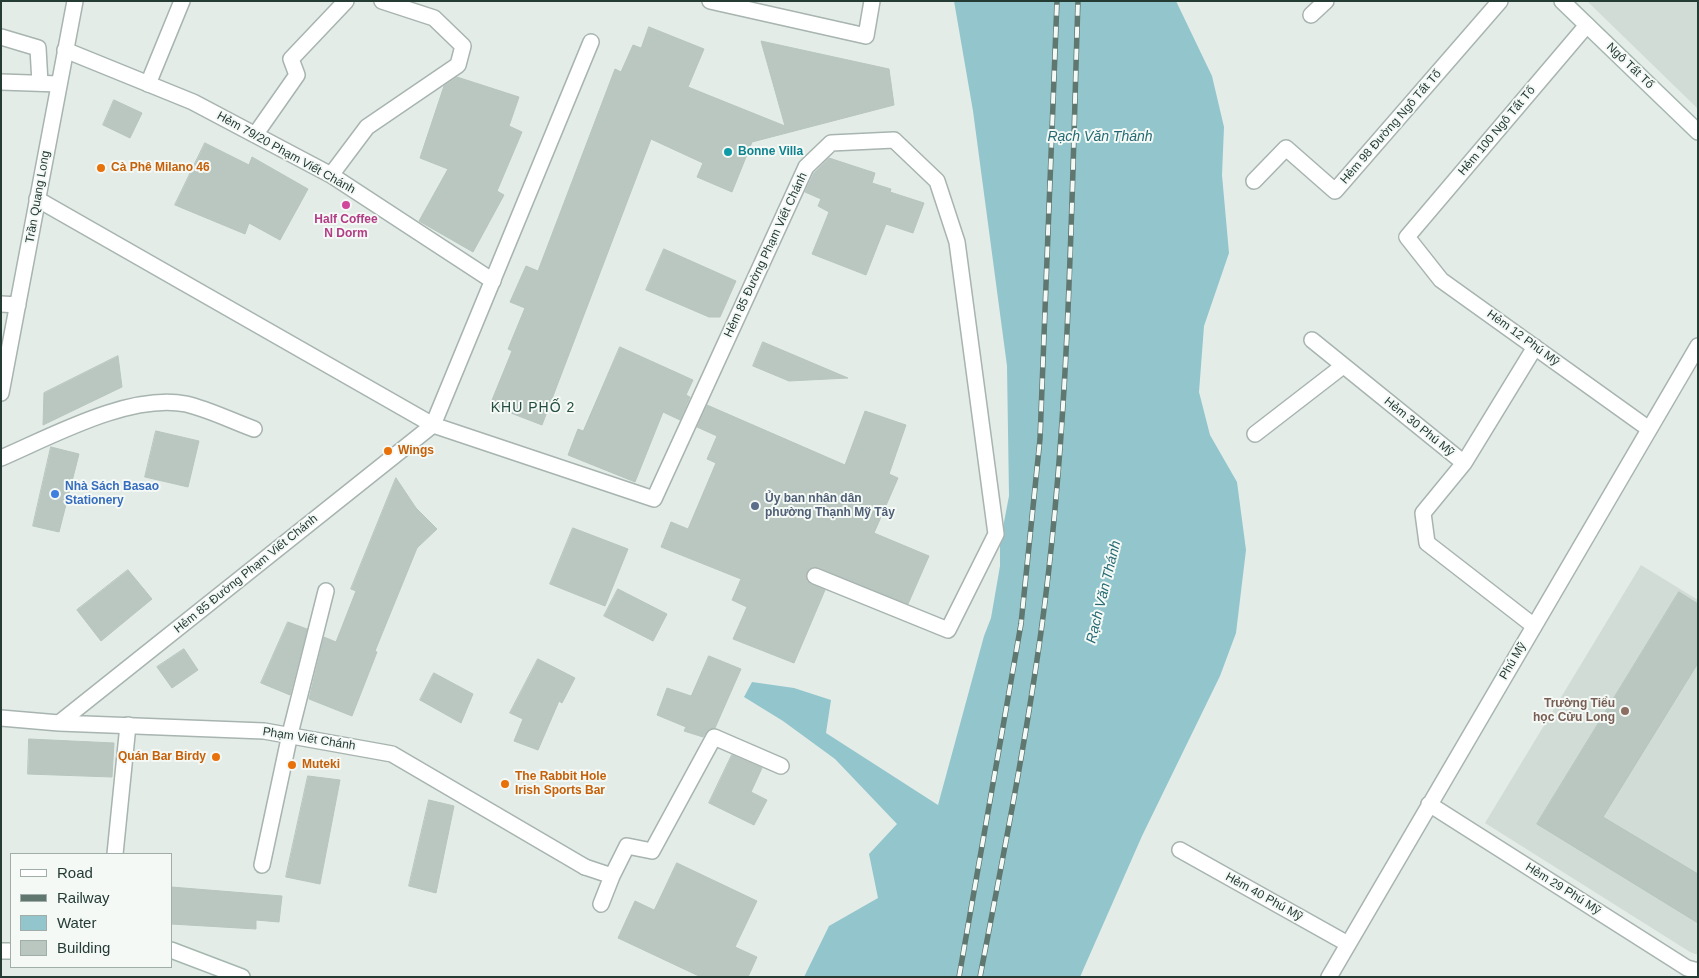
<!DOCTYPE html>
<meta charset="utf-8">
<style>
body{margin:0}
#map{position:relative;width:1699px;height:978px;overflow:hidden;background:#e4ece8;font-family:Helvetica,sans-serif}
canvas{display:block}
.frame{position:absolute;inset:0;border:2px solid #253c35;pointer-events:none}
.legend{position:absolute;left:10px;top:853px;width:162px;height:115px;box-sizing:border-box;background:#f4f9f6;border:1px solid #a1ada9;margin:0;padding:6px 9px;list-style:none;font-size:15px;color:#253c35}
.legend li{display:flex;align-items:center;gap:10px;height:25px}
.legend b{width:25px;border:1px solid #a1ada9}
</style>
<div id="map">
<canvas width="1699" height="978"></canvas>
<div class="frame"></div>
<ul class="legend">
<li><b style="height:6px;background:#fff"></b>Road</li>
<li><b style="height:6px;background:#607770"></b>Railway</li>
<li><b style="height:14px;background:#92c6cc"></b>Water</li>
<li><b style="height:14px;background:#bac7c1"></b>Building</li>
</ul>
</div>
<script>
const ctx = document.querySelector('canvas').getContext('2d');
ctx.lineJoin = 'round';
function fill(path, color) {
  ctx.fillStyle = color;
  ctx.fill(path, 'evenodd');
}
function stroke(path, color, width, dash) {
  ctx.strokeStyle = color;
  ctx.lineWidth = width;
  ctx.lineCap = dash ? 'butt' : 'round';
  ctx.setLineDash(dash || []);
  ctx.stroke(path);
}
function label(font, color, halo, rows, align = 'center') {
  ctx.font = font + ' Helvetica,sans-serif';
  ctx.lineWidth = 4;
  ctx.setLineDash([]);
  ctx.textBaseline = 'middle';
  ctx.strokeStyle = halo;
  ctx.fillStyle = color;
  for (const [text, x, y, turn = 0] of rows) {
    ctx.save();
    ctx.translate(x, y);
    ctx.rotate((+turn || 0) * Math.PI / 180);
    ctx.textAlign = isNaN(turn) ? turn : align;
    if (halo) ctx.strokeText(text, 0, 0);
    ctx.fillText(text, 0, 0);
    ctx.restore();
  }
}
const built = new Path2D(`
 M 1587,1 L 1698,1 L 1698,109 Z
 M 1641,565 L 1698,600 L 1698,955 L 1690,952 L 1485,823 Z`);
const water = new Path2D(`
 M 954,1 L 1176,1 L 1212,76 L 1224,127 L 1222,175 L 1229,253 L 1204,326 L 1199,392 L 1210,435 L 1237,482 L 1246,550 L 1236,633 L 1220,676 L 1142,836 L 1080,977 L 804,977 L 829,926 L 878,898 L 869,854 L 897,824 L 835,759 L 783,721 L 744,697 L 752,682 L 794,688 L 831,700 L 826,733 L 938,805 L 984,636 L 991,618 L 1000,566 L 1000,543 L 1009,496 L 1007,366 L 973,111 Z`);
const building = new Path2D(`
 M 649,27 L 704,49 L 688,87 L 785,126 L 761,41 L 889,69 L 894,105 L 752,142 L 732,192 L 697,177 L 703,163 L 651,139 L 542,425 L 490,405 L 512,351 L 508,349 L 525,308 L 510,302 L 526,266 L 538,271 L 615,69 L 621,72 L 633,45 L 641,48 Z
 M 457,77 L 519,97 L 509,126 L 522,132 L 497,191 L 504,195 L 473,252 L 419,221 L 448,169 L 420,158 L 444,86 Z
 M 114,100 L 142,113 L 130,138 L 103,125 Z
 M 205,143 L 249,165 L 252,157 L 308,189 L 280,240 L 249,223 L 245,234 L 175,205 Z
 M 829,158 L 875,173 L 872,183 L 891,189 L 890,192 L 924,203 L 913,233 L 886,224 L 866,275 L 812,254 L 829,212 L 818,206 L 821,199 L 805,192 L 814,173 Z
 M 664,249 L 736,281 L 720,317 L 709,317 L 646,290 Z
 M 763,342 L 848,378 L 789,381 L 753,366 Z
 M 620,347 L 693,380 L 686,395 L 690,397 L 680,420 L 663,412 L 635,482 L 568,455 L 578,429 L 583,431 Z
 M 118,356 L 122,387 L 43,425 L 44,393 Z
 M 707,405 L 845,465 L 865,411 L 906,425 L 889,474 L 898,478 L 874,533 L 929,556 L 908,604 L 813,567 L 807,572 L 807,581 L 825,590 L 794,663 L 733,639 L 747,607 L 732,600 L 741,579 L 661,547 L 671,522 L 688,529 L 716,463 L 707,459 L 717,436 L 697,427 Z
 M 156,431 L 199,441 L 188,487 L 145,477 Z
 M 51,447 L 79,454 L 59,532 L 33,526 Z
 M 396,478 L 416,508 L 437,529 L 417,548 L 375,651 L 377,652 L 352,716 L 309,699 L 324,637 L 336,642 L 356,591 L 351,589 Z
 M 573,528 L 628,549 L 605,606 L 550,584 Z
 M 128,570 L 152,599 L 101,641 L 77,610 Z
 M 618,589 L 667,614 L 653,641 L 604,616 Z
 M 1679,592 L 1698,604 L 1698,663 L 1603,817 L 1698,874 L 1698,923 L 1537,824 Z
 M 288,622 L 307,629 L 290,695 L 261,683 Z
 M 184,649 L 198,670 L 172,688 L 157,667 Z
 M 709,656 L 741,669 L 715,728 L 709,729 L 703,737 L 684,731 L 686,727 L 657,715 L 667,688 L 691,696 Z
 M 538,659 L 575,678 L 562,703 L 559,701 L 538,750 L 514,741 L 523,719 L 510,713 Z
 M 434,673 L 473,694 L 461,723 L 420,700 Z
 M 29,739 L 114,743 L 112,777 L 28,774 Z
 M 732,755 L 762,768 L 751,792 L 767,800 L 754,825 L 709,803 Z
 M 308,776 L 340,780 L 320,884 L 286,877 Z
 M 429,800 L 454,806 L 436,893 L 409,886 Z
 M 677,863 L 757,901 L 735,947 L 757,957 L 748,977 L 701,977 L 618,938 L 635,901 L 654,910 Z
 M 171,887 L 282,896 L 279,922 L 256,920 L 256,929 L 171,924 Z`);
const lane = new Path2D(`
 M 710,1 L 866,36 L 872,1
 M 1587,25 L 1407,237 L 1441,280 L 1649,429
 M 1,37 L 38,48 L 40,83
 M 65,50 L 193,102 L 331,175 L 493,281
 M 255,135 L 297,75 L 291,59 L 346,1
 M 331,175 L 367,127 L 458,65 L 463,46 L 434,18 L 382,1
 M 1254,181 L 1286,148 L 1335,191 L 1500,1
 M 37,199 L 433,425
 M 1312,340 L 1464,463 L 1423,513 L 1427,543 L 1534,626
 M 1,458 C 52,436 130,393 186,404 C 208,409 232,421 254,429
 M 1464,463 L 1535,347
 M 115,854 L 128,725
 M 262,865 L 290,734
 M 585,867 L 612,876 L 627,846 L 652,851 L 714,737 L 781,766
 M 601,904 L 612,876`);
const street = new Path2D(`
 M 1311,15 L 1326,1
 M 1,82 L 59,84
 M 148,84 L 182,1
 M 1,304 L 18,305
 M 1,393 L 75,1
 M 433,425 L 591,42
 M 1255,434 L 1343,366
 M 1,718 L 59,723 L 264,731 L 392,754 L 585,867
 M 59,723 L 433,425 L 654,499 L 806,167 L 831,143 L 894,140 L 937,181 L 957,242 L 996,534 L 948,630 L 815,576
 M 290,734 L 326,591
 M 1429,804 L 1687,968 L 1698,971
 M 1180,850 L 1348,944
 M 1329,977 L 1698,346`);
const secondary = new Path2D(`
 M 1562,1 L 1698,132
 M 171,950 L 242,977
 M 1,951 L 11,951`);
const rail = new Path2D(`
 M 959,977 L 1021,624 L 1040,439 L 1057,1
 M 980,977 C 1002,862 1025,747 1041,632 C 1070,423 1071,211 1078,1`);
const markers = [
 [728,152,5,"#0f9aa8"],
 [101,168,5,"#e8710a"],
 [346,205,5,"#d1479c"],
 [388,451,5,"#e8710a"],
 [55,494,5,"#3f7fe0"],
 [755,506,5,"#5c6f8a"],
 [1625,711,5,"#8d6e63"],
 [216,757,5,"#e8710a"],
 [292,765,5,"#e8710a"],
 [505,784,5,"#e8710a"]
];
const streetNames = [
 ["Ngô Tất Tố",1630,66,44],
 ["Hẻm 98 Đường Ngô Tất Tố",1391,127,-49],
 ["Hẻm 100 Ngô Tất Tố",1497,131,-50],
 ["Hẻm 79/20 Phạm Viết Chánh",286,153,29],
 ["Trần Quang Long",38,197,-80],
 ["Hẻm 85 Đường Phạm Viết Chánh",766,255,-65],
 ["Hẻm 12 Phú Mỹ",1523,338,36],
 ["Hẻm 30 Phú Mỹ",1419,427,39],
 ["Hẻm 85 Đường Phạm Viết Chánh",246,574,-39],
 ["Phú Mỹ",1513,661,-60],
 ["Phạm Viết Chánh",309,739,9],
 ["Hẻm 29 Phú Mỹ",1563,889,32],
 ["Hẻm 40 Phú Mỹ",1264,897,29]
];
const cultureNames = [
 ["Bonne Villa",738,152]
];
const foodNames = [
 ["Cà Phê Milano 46",111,168],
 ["Wings",398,451],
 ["Quán Bar Birdy",206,757,"right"],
 ["Muteki",302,765],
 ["The Rabbit Hole",515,777],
 ["Irish Sports Bar",515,791]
];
const hotelNames = [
 ["Half Coffee",346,220],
 ["N Dorm",346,234]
];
const shopNames = [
 ["Nhà Sách Basao",65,487],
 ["Stationery",65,501]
];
const serviceNames = [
 ["Ủy ban nhân dân",765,499],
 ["phường Thạnh Mỹ Tây",765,513]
];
const educationNames = [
 ["Trường Tiểu",1615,704],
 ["học Cửu Long",1615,718]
];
const waterNames = [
 ["Rạch Văn Thánh",1100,137],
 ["Rạch Văn Thánh",1104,592,-76]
];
const neighbourhoodNames = [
 ["KHU PHỐ 2",533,408]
];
fill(built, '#d2dcd7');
fill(water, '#92c6cc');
fill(building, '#bac7c1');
stroke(building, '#b7c5bf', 1);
stroke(lane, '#a7b4af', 18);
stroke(street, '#a7b4af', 18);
stroke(secondary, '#a4b7af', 18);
stroke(lane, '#fff', 15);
stroke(street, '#fff', 15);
stroke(secondary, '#fff', 15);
stroke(rail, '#607770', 5.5);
stroke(rail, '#f4f9f6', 4, [11]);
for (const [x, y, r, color] of markers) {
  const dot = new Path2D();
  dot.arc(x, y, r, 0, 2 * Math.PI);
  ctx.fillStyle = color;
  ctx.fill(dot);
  stroke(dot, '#f4f9f6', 2);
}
label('12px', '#253c35', '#f4f9f6', streetNames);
label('bold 12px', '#0d838f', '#f4f9f6', cultureNames, 'left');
label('bold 12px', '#c56008', '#f4f9f6', foodNames, 'left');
label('bold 12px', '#b23c85', '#f4f9f6', hotelNames);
label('bold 12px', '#366cbe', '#f4f9f6', shopNames, 'left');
label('bold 12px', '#4e5e75', '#f4f9f6', serviceNames, 'left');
label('bold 12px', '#785e54', '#f4f9f6', educationNames, 'right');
label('italic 14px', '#256a73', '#f4f9f6', waterNames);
ctx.letterSpacing = '1px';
label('14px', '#234d40', '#f4f9f6', neighbourhoodNames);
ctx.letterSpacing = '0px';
</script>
